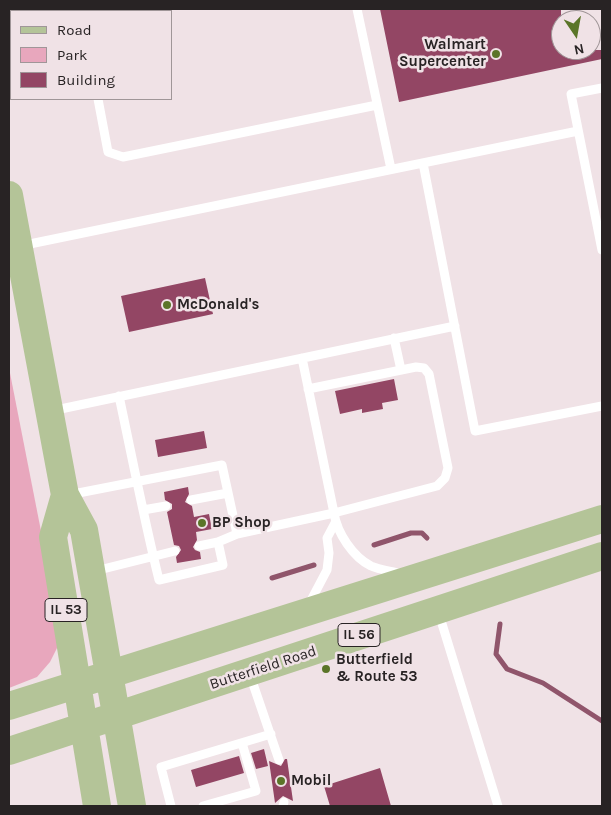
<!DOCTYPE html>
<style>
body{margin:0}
#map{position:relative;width:611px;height:815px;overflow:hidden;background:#f0e2e6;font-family:Karla,sans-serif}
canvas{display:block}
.frame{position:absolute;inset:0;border:10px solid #282324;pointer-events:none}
.legend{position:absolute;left:10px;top:10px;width:162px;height:90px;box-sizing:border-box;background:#f0e2e6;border:1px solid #a09698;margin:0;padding:6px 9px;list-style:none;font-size:15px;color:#282324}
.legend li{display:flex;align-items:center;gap:10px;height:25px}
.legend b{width:25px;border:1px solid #a09698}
.north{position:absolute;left:551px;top:10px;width:50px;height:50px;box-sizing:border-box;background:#f0e2e6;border:1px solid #a09698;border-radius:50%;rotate:168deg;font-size:14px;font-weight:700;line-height:20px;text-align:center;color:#282324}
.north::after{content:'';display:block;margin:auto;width:18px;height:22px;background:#5b7528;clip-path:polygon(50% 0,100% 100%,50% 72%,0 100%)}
</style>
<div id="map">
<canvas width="611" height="815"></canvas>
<div class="frame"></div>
<ul class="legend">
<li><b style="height:6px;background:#b4c498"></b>Road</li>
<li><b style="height:14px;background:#e8a7bd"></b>Park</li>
<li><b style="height:14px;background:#934664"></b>Building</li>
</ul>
<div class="north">N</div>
</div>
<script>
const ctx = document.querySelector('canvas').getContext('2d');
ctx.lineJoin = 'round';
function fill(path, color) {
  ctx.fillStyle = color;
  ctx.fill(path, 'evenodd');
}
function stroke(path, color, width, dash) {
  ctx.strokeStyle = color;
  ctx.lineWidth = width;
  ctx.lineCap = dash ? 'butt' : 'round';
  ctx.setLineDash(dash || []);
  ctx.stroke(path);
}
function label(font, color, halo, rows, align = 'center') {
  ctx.font = font + ' Karla,sans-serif';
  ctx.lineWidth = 5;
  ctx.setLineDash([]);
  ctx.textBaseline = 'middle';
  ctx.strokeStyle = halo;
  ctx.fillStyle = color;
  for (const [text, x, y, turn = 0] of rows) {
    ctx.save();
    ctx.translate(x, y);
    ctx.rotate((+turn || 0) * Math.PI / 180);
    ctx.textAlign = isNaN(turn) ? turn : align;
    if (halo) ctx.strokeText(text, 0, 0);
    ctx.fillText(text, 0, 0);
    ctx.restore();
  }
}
const green = new Path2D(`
 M 9,368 L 51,582 L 59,644 L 50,662 L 37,677 L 9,688 Z`);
const stream = new Path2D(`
 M 374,545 L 411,533 L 422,533 L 427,538
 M 272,578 L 314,565
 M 500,624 L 496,654 L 507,669 L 543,683 L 602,721`);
const building = new Path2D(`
 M 380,9 L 561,9 L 561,50 L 602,50 L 602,59 L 399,102 Z
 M 205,278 L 213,314 L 129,332 L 121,296 Z
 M 394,379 L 398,400 L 382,403 L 383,409 L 362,413 L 362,409 L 340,414 L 335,391 Z
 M 204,431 L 207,448 L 158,457 L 155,440 Z
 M 188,487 L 189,494 L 185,502 L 192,506 L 194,517 L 209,514 L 212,529 L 196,532 L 197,540 L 193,547 L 195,550 L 200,552 L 201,559 L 177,563 L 176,557 L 181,550 L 179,546 L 174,545 L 167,512 L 172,509 L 172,504 L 165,500 L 164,492 Z
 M 264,749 L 268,766 L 256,769 L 251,753 Z
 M 239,756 L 244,773 L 196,787 L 191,770 Z
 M 285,759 L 287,759 L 293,801 L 283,796 L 275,803 L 269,761 L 281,766 Z
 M 380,768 L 391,806 L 330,806 L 324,786 Z`);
const lane = new Path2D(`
 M 81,9 L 82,11
 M 357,9 L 391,169
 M 602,88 L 571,94 L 602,250
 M 98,99 L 108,152 L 123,157 L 377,105
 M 423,163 L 475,431 L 602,406
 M 20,246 L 578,131
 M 394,338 L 401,370
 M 308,389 L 416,367 L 424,368 L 429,374 L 448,468 L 445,478 L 437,486 L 334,513 C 337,533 353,557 371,566 C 380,570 392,571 402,574
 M 51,411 L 455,326
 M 68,495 L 222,465 L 237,534 L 218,542 L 223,565 L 159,580 C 144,519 132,457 119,396
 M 191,500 L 228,493
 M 143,510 L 166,506
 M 237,534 L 334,513 L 302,358
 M 199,546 L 218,542
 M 95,571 L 175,551
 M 308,606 L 327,570 L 329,553 L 327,538 L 335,523
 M 439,614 L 498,806
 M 250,675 L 279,760
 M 171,806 L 161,767 L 271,734
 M 203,806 L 256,791 L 242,743
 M 283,806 L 284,802`);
const primary = new Path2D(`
 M 9,195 L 65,495 L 84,530 L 132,806
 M 65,495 L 53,537 L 97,806
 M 9,706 L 602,519
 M 9,751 L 602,556`);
const markers = [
 [496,54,5,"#5b7528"],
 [167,305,5,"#5b7528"],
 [202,523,5,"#5b7528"],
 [326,669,5,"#5b7528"],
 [281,781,5,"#5b7528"]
];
const shields = [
 [66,610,42],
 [359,635,42]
];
const shieldNames = [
 ["IL 53",66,610],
 ["IL 56",359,635]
];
const poiNames = [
 ["Walmart",486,45,"right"],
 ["Supercenter",486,62,"right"],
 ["McDonald's",177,305],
 ["BP Shop",212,523],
 ["Butterfield",336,660],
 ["& Route 53",336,677],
 ["Mobil",291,781]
];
const streetNames = [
 ["Butterfield Road",263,668,-18]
];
fill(green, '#e8a7bd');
stroke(stream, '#90556b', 5);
fill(building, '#934664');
stroke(lane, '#fff', 9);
stroke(primary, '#b4c498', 28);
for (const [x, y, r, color] of markers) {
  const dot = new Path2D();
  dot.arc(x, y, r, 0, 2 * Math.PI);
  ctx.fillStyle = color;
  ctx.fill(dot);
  stroke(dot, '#f0e2e6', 2);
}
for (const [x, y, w] of shields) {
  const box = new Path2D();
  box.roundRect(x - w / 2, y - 11.5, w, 23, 4);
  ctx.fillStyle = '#f0e2e6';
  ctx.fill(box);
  stroke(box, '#282324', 1);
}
label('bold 14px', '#282324', null, shieldNames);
label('bold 15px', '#282324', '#f0e2e6', poiNames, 'left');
label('15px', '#282324', '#f0e2e6', streetNames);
</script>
